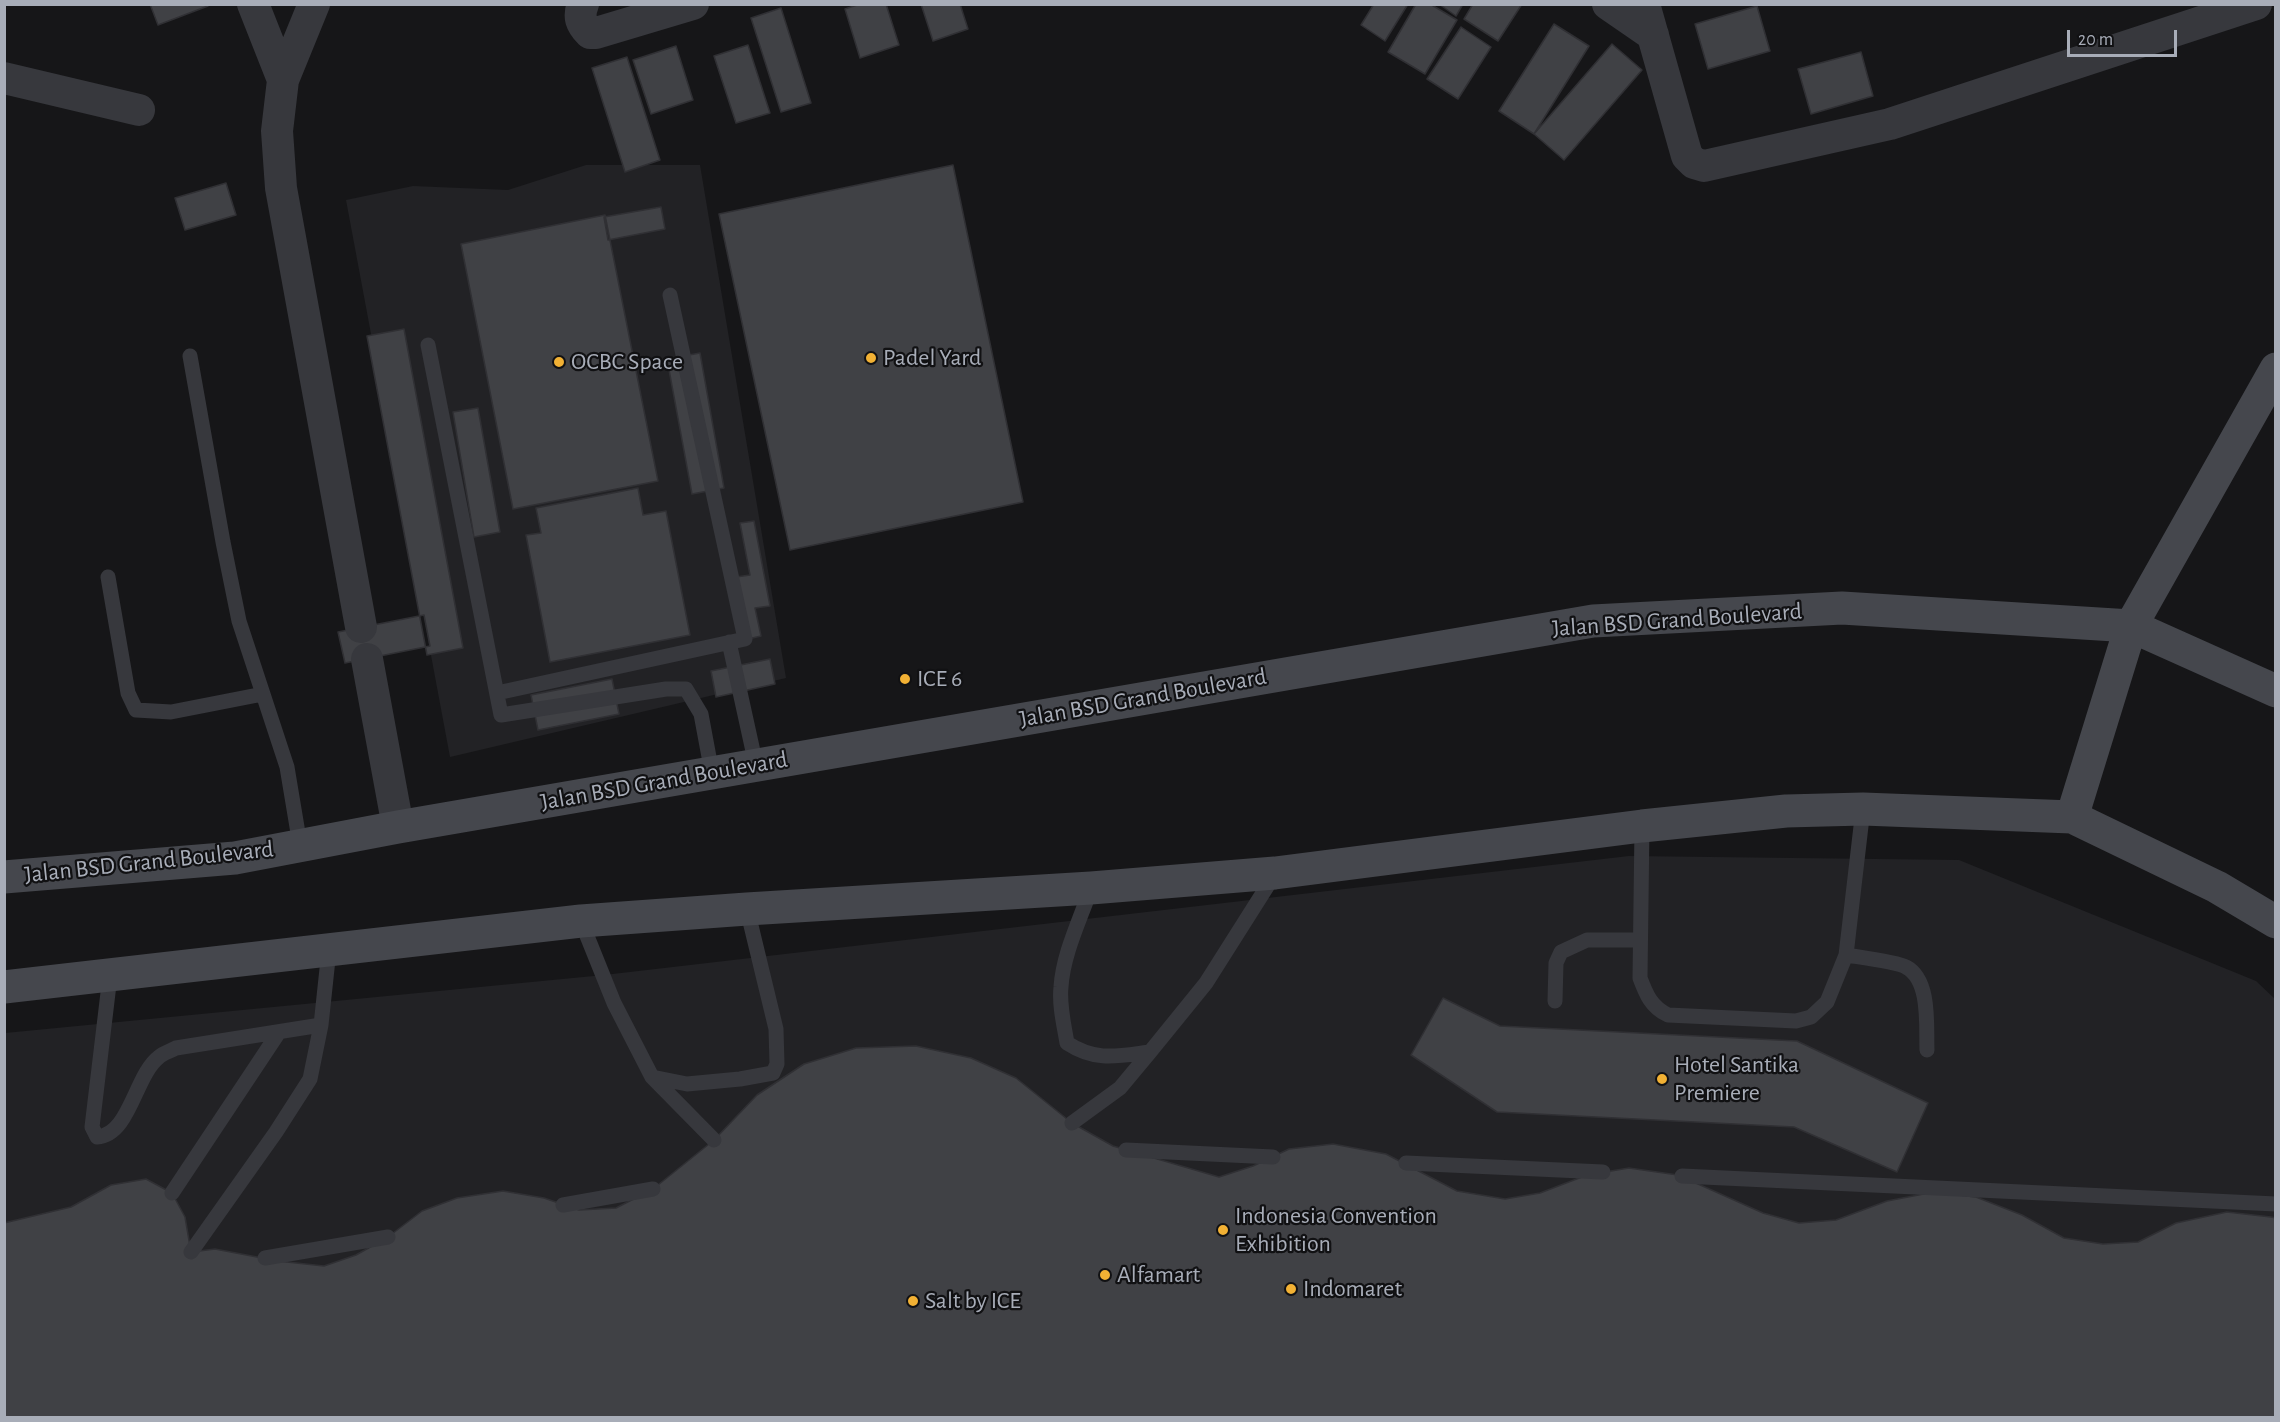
<!DOCTYPE html>
<style>
body{margin:0}
#map{position:relative;width:2280px;height:1422px;overflow:hidden;background:#161618;font-family:"Alegreya Sans",sans-serif}
canvas{display:block}
.frame{position:absolute;inset:0;border:6px solid #a8adb8;pointer-events:none}
.scale{position:absolute;left:2067px;top:30px;width:110px;height:27px;box-sizing:border-box;border:3px solid #a8adb8;border-top:0;padding-left:8px;font-size:18px;line-height:21px;white-space:nowrap;color:#a8adb8;-webkit-text-stroke:4px #111113;paint-order:stroke}
</style>
<div id="map">
<canvas width="2280" height="1422"></canvas>
<div class="frame"></div>
<div class="scale">20 m</div>
</div>
<script>
const ctx = document.querySelector('canvas').getContext('2d');
ctx.lineJoin = 'round';
function fill(path, color) {
  ctx.fillStyle = color;
  ctx.fill(path, 'evenodd');
}
function stroke(path, color, width, dash) {
  ctx.strokeStyle = color;
  ctx.lineWidth = width;
  ctx.lineCap = dash ? 'butt' : 'round';
  ctx.setLineDash(dash || []);
  ctx.stroke(path);
}
function label(font, color, halo, rows, align = 'center') {
  ctx.font = font + ' "Alegreya Sans",sans-serif';
  ctx.lineWidth = 4.5;
  ctx.setLineDash([]);
  ctx.textBaseline = 'middle';
  ctx.strokeStyle = halo;
  ctx.fillStyle = color;
  for (const [text, x, y, turn = 0] of rows) {
    ctx.save();
    ctx.translate(x, y);
    ctx.rotate((+turn || 0) * Math.PI / 180);
    ctx.textAlign = isNaN(turn) ? turn : align;
    if (halo) ctx.strokeText(text, 0, 0);
    ctx.fillText(text, 0, 0);
    ctx.restore();
  }
}
const built = new Path2D(`
 M 586,165 L 700,165 L 786,678 L 450,757 L 346,200 L 413,186 L 508,190 Z
 M 1629,856 L 1959,860 L 2256,981 L 2275,999 L 2275,1417 L 5,1418 L 5,1033 L 604,975 Z`);
const building = new Path2D(`
 M 150,4 L 207,4 L 208,6 L 158,25 Z
 M 860,4 L 886,4 L 899,45 L 860,58 L 845,9 Z
 M 921,4 L 960,4 L 968,29 L 933,41 Z
 M 1374,4 L 1408,4 L 1385,41 L 1361,25 Z
 M 1416,4 L 1430,4 L 1457,20 L 1425,74 L 1388,52 Z
 M 1439,4 L 1463,4 L 1456,16 Z
 M 1473,4 L 1522,4 L 1498,41 L 1464,19 Z
 M 1757,6 L 1770,51 L 1708,69 L 1695,24 Z
 M 781,8 L 811,103 L 781,112 L 751,18 Z
 M 1554,24 L 1589,46 L 1534,134 L 1499,111 Z
 M 1461,27 L 1491,47 L 1458,99 L 1427,79 Z
 M 1612,44 L 1642,70 L 1564,160 L 1534,134 Z
 M 748,45 L 770,113 L 736,123 L 714,56 Z
 M 676,46 L 693,100 L 651,114 L 633,60 Z
 M 1861,52 L 1873,96 L 1811,114 L 1798,69 Z
 M 627,57 L 660,160 L 625,172 L 592,68 Z
 M 953,165 L 1023,502 L 790,550 L 719,214 Z
 M 226,183 L 236,215 L 185,230 L 175,198 Z
 M 661,207 L 665,229 L 608,240 L 604,217 Z
 M 605,215 L 658,481 L 513,509 L 461,244 Z
 M 404,329 L 463,648 L 427,655 L 367,336 Z
 M 700,353 L 724,488 L 692,494 L 667,359 Z
 M 478,408 L 500,532 L 474,537 L 453,412 Z
 M 638,488 L 643,515 L 666,511 L 690,635 L 550,662 L 526,535 L 541,533 L 536,508 Z
 M 754,521 L 770,606 L 755,608 L 761,636 L 748,639 L 736,577 L 750,575 L 740,523 Z
 M 424,615 L 430,646 L 345,663 L 338,632 Z
 M 770,659 L 775,684 L 716,697 L 711,671 Z
 M 612,679 L 619,714 L 538,730 L 531,695 Z
 M 1443,998 L 1500,1026 L 1797,1041 L 1928,1103 L 1897,1172 L 1794,1127 L 1497,1112 L 1411,1055 Z
 M 916,1046 L 971,1058 L 1016,1078 L 1072,1123 L 1113,1146 L 1219,1177 L 1253,1166 L 1289,1149 L 1333,1144 L 1386,1154 L 1457,1191 L 1505,1199 L 1540,1193 L 1587,1175 L 1629,1168 L 1678,1175 L 1763,1213 L 1799,1223 L 1836,1220 L 1887,1201 L 1934,1192 L 1976,1197 L 2022,1215 L 2064,1238 L 2103,1244 L 2138,1242 L 2176,1223 L 2227,1212 L 2271,1217 L 2276,1218 L 2276,1418 L 4,1418 L 4,1223 L 71,1207 L 111,1185 L 146,1179 L 172,1193 L 185,1217 L 191,1252 L 215,1249 L 278,1261 L 324,1266 L 356,1255 L 388,1237 L 422,1211 L 457,1198 L 503,1191 L 544,1198 L 579,1210 L 616,1208 L 653,1189 L 714,1140 L 757,1095 L 804,1064 L 856,1048 Z`);
const lane = new Path2D(`
 M 428,345 L 501,715 L 666,689 L 686,689 L 701,714 L 712,773
 M 190,356 L 223,542 L 239,621 L 287,767 L 300,845
 M 108,577 L 128,693 L 136,710 L 171,712 L 263,694
 M 729,642 L 756,765
 M 497,693 L 745,639 L 670,295
 M 1642,826 L 1640,978 C 1646,994 1651,1007 1668,1015 L 1796,1021 L 1811,1017 L 1827,1002 L 1846,955 L 1863,809
 M 1091,888 C 1080,920 1063,954 1061,987 C 1059,1005 1064,1025 1067,1043 C 1096,1062 1118,1056 1150,1052
 M 581,921 L 614,1003 L 652,1077 L 714,1140
 M 1846,955 C 1858,957 1897,962 1906,967 C 1931,980 1926,1027 1927,1050
 M 110,976 L 92,1127 L 97,1137 C 130,1135 135,1075 159,1057 C 163,1053 171,1051 176,1048 L 321,1025
 M 1555,1001 L 1556,963 L 1561,952 L 1587,940 L 1640,940
 M 652,1077 L 687,1084 L 740,1079 L 773,1073 L 777,1064 L 776,1029 L 747,909
 M 1072,1123 L 1120,1088 L 1150,1052 L 1206,983 L 1275,874
 M 1126,1150 L 1273,1157
 M 1406,1163 L 1603,1172
 M 1682,1176 L 2276,1204
 M 172,1193 L 279,1032
 M 563,1205 L 653,1189
 M 191,1252 L 276,1132 L 310,1079 L 321,1025 L 329,950
 M 265,1258 L 388,1237`);
const street = new Path2D(`
 M 253,4 L 283,80
 M 314,4 L 283,80 L 277,131 L 281,188 L 361,627
 M 583,4 C 578,17 581,24 590,33 L 596,33 L 693,4
 M 1608,4 L 1653,35
 M 1644,4 L 1687,156 L 1694,163 L 1704,166 L 1890,124 L 2256,4
 M 4,78 L 139,110
 M 367,659 L 398,827`);
const secondary = new Path2D(`
 M 2072,817 L 2131,626 L 2276,369
 M 4,877 L 235,858 L 398,827 L 1593,621 L 1842,608 L 2131,626 L 2276,691
 M 4,987 L 581,921 L 747,909 L 1091,888 L 1275,873 L 1642,826 L 1786,811 L 1863,809 L 2072,817 L 2217,887 L 2276,922`);
const markers = [
 [871,358,6,"#f2b134"],
 [559,362,6,"#f2b134"],
 [905,679,6,"#f2b134"],
 [1662,1079,6,"#f2b134"],
 [1223,1230,6,"#f2b134"],
 [1105,1275,6,"#f2b134"],
 [1291,1289,6,"#f2b134"],
 [913,1301,6,"#f2b134"]
];
const poiNames = [
 ["Padel Yard",883,358],
 ["OCBC Space",571,362],
 ["ICE 6",917,679],
 ["Hotel Santika",1674,1065],
 ["Premiere",1674,1093],
 ["Indonesia Convention",1235,1216],
 ["Exhibition",1235,1244],
 ["Alfamart",1117,1275],
 ["Indomaret",1303,1289],
 ["Salt by ICE",925,1301]
];
const streetNames = [
 ["Jalan BSD Grand Boulevard",1677,620,-4],
 ["Jalan BSD Grand Boulevard",1143,698,-10],
 ["Jalan BSD Grand Boulevard",664,781,-10],
 ["Jalan BSD Grand Boulevard",149,862,-6]
];
fill(built, '#222225');
fill(building, '#404145');
stroke(building, '#303034', 1.5);
stroke(lane, '#37383d', 15);
stroke(street, '#37383d', 32);
stroke(secondary, '#45474d', 33);
for (const [x, y, r, color] of markers) {
  const dot = new Path2D();
  dot.arc(x, y, r, 0, 2 * Math.PI);
  ctx.fillStyle = color;
  ctx.fill(dot);
  stroke(dot, '#111113', 2);
}
label('24px', '#a8adb8', '#111113', poiNames, 'left');
label('24px', '#a8adb8', '#111113', streetNames);
</script>
